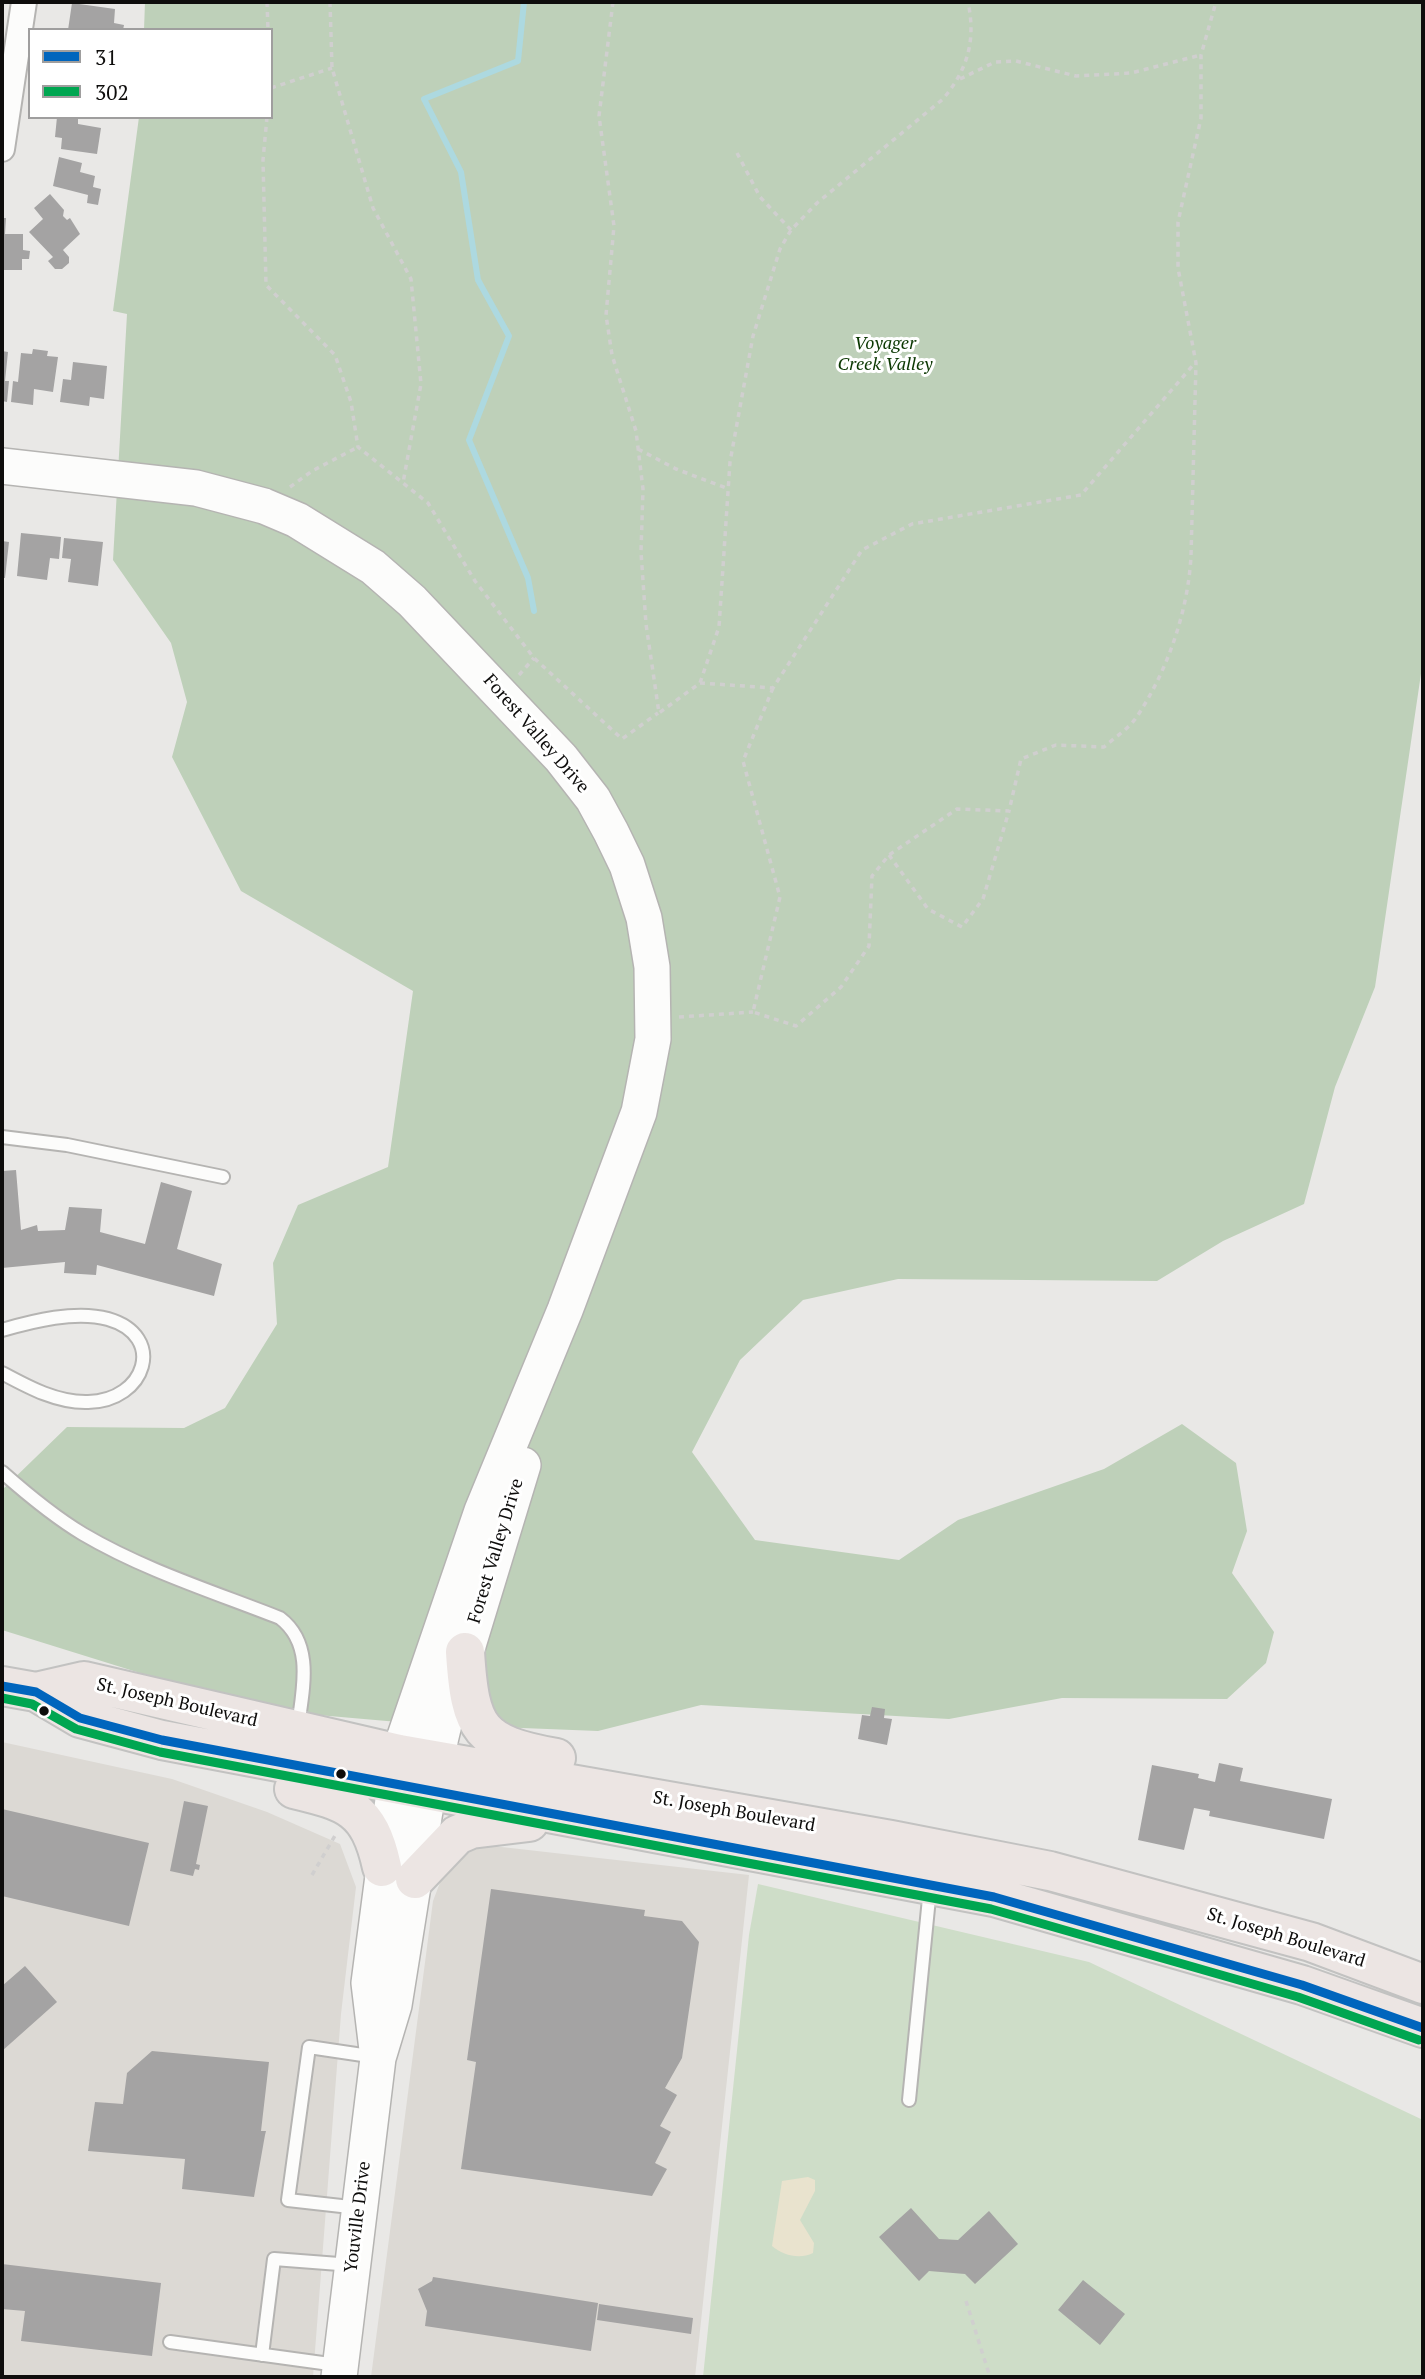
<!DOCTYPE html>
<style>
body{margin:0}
#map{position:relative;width:1425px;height:2379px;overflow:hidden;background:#e9e8e6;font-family:"PT Serif",serif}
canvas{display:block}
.frame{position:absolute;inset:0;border:4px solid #0e0d0c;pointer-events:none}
.legend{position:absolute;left:28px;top:28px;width:245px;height:91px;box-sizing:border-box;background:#fff;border:2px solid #9f9e9e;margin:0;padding:9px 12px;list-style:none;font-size:21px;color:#0e0d0c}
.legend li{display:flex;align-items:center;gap:14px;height:35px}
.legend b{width:35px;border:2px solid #9f9e9e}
</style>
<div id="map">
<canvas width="1425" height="2379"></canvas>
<div class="frame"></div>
<ul class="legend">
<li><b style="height:9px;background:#0065bd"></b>31</li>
<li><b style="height:9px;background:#00a651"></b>302</li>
</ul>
</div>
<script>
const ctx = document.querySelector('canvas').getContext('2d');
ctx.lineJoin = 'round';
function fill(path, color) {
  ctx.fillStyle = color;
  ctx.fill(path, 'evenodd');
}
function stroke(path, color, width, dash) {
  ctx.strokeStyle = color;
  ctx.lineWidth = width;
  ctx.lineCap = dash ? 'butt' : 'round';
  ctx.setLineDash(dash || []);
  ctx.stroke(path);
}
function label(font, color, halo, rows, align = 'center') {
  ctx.font = font + ' "PT Serif",serif';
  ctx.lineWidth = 6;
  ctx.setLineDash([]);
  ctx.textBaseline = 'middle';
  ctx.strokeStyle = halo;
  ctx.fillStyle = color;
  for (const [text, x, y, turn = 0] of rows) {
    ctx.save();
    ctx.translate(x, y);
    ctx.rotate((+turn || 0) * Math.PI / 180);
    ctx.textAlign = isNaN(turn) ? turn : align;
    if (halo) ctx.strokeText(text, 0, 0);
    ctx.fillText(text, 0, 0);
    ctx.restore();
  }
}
const built = new Path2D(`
 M 2,1742 L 172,1779 L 267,1812 L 340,1844 L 356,1887 L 341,2014 L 313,2377 L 2,2377 Z
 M 484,1845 L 749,1875 L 695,2377 L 371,2377 L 433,1901 L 449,1859 Z`);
const green = new Path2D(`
 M 758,1884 L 1089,1962 L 1423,2120 L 1423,2377 L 703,2377 L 749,1935 Z`);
const forest = new Path2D(`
 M 145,2 L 1423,2 L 1423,660 L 1375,987 L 1335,1087 L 1304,1204 L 1223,1241 L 1157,1281 L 898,1279 L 803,1300 L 740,1360 L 692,1452 L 755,1540 L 899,1560 L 958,1520 L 1104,1469 L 1182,1424 L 1236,1463 L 1247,1531 L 1232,1573 L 1274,1632 L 1266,1663 L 1227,1699 L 1062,1698 L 949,1719 L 701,1705 L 598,1731 L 421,1724 L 318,1715 L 185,1687 L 2,1630 L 2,1490 L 67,1427 L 184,1428 L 225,1408 L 277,1324 L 273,1263 L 298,1205 L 388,1167 L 413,991 L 241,891 L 172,757 L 187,702 L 171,643 L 113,560 L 127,314 L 113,311 L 139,117 L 271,117 L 271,30 L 144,30 Z`);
const sand = new Path2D(`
 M 808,2177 L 815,2180 L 815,2191 L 800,2220 L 814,2243 L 813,2253 C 799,2260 783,2255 772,2246 L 782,2181 Z`);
const stream = new Path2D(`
 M 524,2 L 518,61 L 424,99 L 461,172 L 478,280 L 509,336 L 469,440 L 528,578 L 534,611`);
const building = new Path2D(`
 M 72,3 L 115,9 L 114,23 L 124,25 L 123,30 L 68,30 Z
 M 57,117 L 78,119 L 78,124 L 101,128 L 97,154 L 61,149 L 62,138 L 55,137 Z
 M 59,157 L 82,163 L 80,172 L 95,176 L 93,187 L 101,189 L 98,205 L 87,203 L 88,195 L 53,186 Z
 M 50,194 L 64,210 L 63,216 L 67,220 L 70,218 L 80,234 L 63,250 L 69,257 L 69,263 L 62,269 L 55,269 L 48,261 L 53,257 L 29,232 L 43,219 L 34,208 Z
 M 2,218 L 6,218 L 5,234 L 23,234 L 23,250 L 30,251 L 29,259 L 22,259 L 22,270 L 2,270 Z
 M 33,349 L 48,351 L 47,356 L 58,357 L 53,392 L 34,389 L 33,405 L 11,402 L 13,381 L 18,382 L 21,353 L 32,354 Z
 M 2,351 L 8,352 L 5,381 L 9,381 L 7,402 L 2,401 Z
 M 73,362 L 107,366 L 104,399 L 90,397 L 89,406 L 60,402 L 63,379 L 71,380 Z
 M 21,533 L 61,537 L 59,559 L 50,558 L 47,580 L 17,576 Z
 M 64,538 L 103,542 L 98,586 L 68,582 L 71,559 L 62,558 Z
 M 2,541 L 9,542 L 5,578 L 2,578 Z
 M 16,1170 L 21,1230 L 37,1225 L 38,1231 L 65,1230 L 69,1207 L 102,1209 L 100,1232 L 145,1244 L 161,1182 L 192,1191 L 177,1249 L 222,1264 L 214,1296 L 97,1265 L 96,1275 L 64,1273 L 65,1262 L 2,1268 L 2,1171 Z
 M 872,1707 L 885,1709 L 884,1718 L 892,1719 L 887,1745 L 858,1739 L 862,1715 L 870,1716 Z
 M 1219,1763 L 1243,1768 L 1240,1781 L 1332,1799 L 1324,1839 L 1209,1816 L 1210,1811 L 1194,1808 L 1184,1850 L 1138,1840 L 1152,1765 L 1199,1774 L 1198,1778 L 1215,1782 Z
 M 184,1801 L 208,1806 L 196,1864 L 200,1865 L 199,1870 L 195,1869 L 193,1876 L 170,1871 Z
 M 2,1809 L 149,1843 L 129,1926 L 2,1896 Z
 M 491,1889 L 645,1910 L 644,1916 L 682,1921 L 699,1942 L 682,2058 L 665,2088 L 677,2095 L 660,2126 L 671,2132 L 655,2163 L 667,2169 L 652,2196 L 461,2169 L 476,2062 L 467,2060 Z
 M 25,1966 L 57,2002 L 2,2051 L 2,1986 Z
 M 152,2051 L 269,2062 L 261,2131 L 266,2131 L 265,2135 L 254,2197 L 182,2189 L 185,2159 L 88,2151 L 95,2102 L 123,2104 L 127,2073 Z
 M 911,2208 L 939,2239 L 958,2240 L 989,2211 L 1018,2244 L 975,2284 L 965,2274 L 929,2271 L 919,2281 L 879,2237 Z
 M 2,2264 L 161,2283 L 152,2356 L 21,2341 L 25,2311 L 2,2309 Z
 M 433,2277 L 598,2303 L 591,2351 L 425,2326 L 427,2311 L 418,2289 L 432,2281 Z
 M 1083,2280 L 1125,2314 L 1100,2345 L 1058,2310 Z
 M 599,2304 L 693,2318 L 691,2334 L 597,2320 Z`);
const path = new Path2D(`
 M 267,2 L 268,30
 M 330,2 L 332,68 L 373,208 L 411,279 L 421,384 L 403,483
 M 613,2 L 599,116 L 614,226 L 606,315 L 612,355 L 636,431 L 643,489 L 641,552 L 646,624 L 659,713 L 700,683 L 719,627 L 730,462 L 753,336 L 780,249 L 791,230 L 817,203 L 943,99 C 968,69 976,40 968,2
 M 960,79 L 995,62 L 1016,61 L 1076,76 L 1131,73 L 1201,55
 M 271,88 L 332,68
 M 267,117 L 263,160 L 266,285 L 335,355 L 351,402 L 358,447 L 428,503 L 475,581 L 534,658 L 622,739 L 658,713
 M 737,153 L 760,197 L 791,230
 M 638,449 L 676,469 L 729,489
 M 290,487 L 312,471 L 358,447
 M 519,675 L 534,658
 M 700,683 L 773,688 L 862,550 L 912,524 L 1081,495 L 1194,364
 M 773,688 L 743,761 L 780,897 L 753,1012 L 796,1026 L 841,987 L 869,946 L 872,876 L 889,855 L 957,809 L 1009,811 L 1021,759 L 1056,745 L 1104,747 C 1114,738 1128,729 1136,718 C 1167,672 1188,612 1191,556 L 1196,363 L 1178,268 L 1178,222 L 1201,118 L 1201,55 L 1216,2
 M 889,855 L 928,909 L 962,927 L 983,899 L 1009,811
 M 679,1017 L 753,1012
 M 312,1875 L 336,1834
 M 966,2301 L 990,2377`);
const lane = new Path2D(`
 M 2,1137 L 67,1145 L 223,1177
 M 2,1330 C 33,1321 76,1310 108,1319 C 167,1336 146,1401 88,1402 C 57,1403 28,1387 2,1373
 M 2,1472 C 28,1495 53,1516 83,1534 C 144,1570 214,1592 280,1618 C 314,1644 303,1688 298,1726
 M 909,2100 L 930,1888
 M 359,2208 L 288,2200 L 309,2047 L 376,2057
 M 170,2342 L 337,2365
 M 262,2355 L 274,2259 L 352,2265`);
const street = new Path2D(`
 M 2,149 L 24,2`);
const secondary = new Path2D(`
 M 2,466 L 196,488 L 264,506 L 297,520 L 373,567 L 412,601 L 561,758 L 593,799 L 611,832 L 627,865 L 644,918 L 652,967 L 653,1039 L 639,1112 L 565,1310 L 482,1511 L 399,1754 L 369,1983 L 378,2058
 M 339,2377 L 378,2058 L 394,2005 L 428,1792 L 444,1724 L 523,1465`);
const primary = new Path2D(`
 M 465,1652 C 470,1730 479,1744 556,1758
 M 2,1686 L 36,1692 L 80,1718 L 162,1740 L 994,1897 L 1302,1985 L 1423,2028
 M 36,1692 L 84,1681 L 399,1754 L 891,1840 L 1050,1871 L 1311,1942 L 1423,1984
 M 294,1789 C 348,1802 369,1808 382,1867
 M 415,1879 L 457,1835 L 471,1829 L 529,1822`);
const bus1 = new Path2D(`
 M 2,1686 L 36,1692 L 80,1718 L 162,1740 L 994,1897 L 1302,1985 L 1423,2028`);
const bus2 = new Path2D(`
 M 2,1698 L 32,1704 L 76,1729 L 160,1752 L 991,1909 L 1298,1997 L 1419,2040`);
const markers = [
 [44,1711,6,"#0e0d0c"],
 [341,1774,6,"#0e0d0c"]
];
const parkNames = [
 ["Voyager",885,344],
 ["Creek Valley",885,365]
];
const streetNames = [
 ["Forest Valley Drive",536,734,49],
 ["Forest Valley Drive",496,1551,-73],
 ["St. Joseph Boulevard",177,1703,13],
 ["St. Joseph Boulevard",734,1812,10],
 ["St. Joseph Boulevard",1286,1938,17],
 ["Youville Drive",358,2217,-83]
];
fill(built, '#dcd9d4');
fill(green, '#ceddc8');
fill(forest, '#bed0b9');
fill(sand, '#e9e3ce');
stroke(stream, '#add9e0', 6);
fill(building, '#a4a3a3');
stroke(lane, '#b5b4b2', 16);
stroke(street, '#b5b4b2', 28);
stroke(secondary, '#b5b4b2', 38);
stroke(primary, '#c2c2c1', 42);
stroke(path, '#d0cfcf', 3.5, [5, 5]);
stroke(lane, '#fcfcfb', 12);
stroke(street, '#fcfcfb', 24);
stroke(secondary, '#fcfcfb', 35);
stroke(primary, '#ece5e3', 38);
stroke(bus1, '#0065bd', 9);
stroke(bus2, '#00a651', 9);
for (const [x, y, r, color] of markers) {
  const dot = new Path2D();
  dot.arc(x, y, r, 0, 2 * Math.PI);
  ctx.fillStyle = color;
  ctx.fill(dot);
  stroke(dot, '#fff', 2.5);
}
label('italic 18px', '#0a3700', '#fff', parkNames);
label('18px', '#0e0d0c', '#fff', streetNames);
</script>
